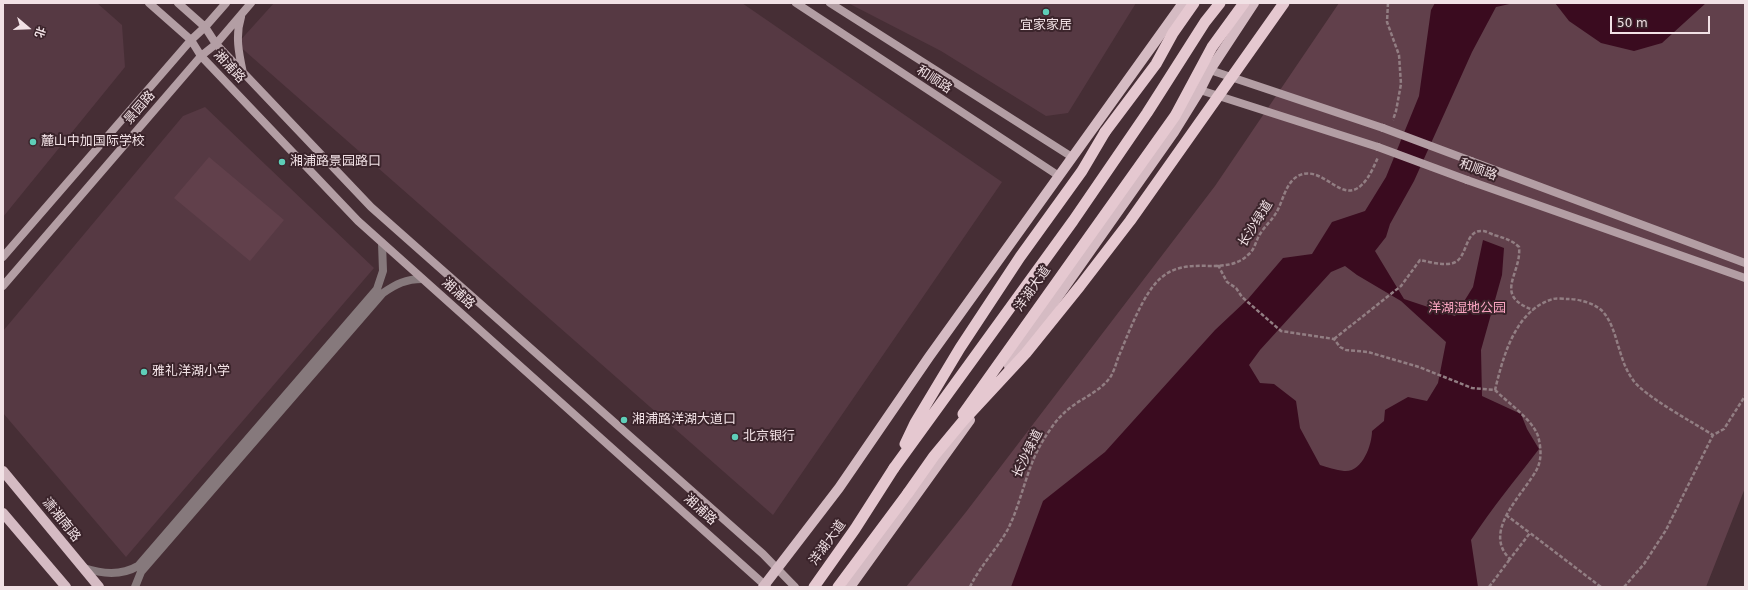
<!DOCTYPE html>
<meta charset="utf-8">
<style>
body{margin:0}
#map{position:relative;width:1748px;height:590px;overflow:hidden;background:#462e35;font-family:"DejaVu Sans","Noto Sans SC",sans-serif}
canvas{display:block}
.frame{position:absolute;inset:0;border:4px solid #f1e1e5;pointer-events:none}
.north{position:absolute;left:8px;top:8px;width:40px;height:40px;-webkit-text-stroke:3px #3b242b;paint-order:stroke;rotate:109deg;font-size:11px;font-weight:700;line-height:16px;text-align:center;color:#f1e1e5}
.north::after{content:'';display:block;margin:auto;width:14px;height:18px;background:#f1e1e5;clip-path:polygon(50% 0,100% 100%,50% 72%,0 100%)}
.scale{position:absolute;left:1610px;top:16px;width:100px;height:18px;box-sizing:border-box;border:2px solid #f1e1e5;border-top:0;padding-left:5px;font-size:12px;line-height:14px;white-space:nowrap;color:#f1e1e5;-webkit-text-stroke:3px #3b242b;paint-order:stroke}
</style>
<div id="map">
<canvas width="1748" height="590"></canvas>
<div class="frame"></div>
<div class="north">北</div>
<div class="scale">50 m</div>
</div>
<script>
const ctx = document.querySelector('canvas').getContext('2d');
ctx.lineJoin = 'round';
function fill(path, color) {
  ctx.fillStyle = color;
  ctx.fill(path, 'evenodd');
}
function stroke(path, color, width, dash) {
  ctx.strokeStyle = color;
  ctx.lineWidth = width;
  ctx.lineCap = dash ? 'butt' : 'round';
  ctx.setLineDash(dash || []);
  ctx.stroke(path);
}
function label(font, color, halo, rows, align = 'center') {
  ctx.font = font + ' "DejaVu Sans","Noto Sans SC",sans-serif';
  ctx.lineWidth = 4;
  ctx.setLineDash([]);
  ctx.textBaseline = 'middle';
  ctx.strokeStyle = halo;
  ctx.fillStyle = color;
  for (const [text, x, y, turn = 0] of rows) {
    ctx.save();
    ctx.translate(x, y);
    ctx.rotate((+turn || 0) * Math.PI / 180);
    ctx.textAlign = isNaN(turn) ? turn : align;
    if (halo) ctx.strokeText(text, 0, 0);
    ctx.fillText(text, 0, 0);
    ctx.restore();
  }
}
const built = new Path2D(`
 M 3,3 L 97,3 L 122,25 L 125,67 L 3,217 Z
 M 274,3 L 742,3 L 1002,182 L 773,515 L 237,44 Z
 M 848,3 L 1136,3 L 1068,113 L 1046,116 L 941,51 Z
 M 205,107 L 374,268 L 126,557 L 3,413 L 3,331 L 183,116 Z`);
const green = new Path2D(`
 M 1339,3 L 1745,3 L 1745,488 L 1706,587 L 906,587 L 966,512 L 1215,186 Z
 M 209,157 L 284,220 L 250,261 L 174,198 Z`);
const water = new Path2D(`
 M 1435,3 L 1514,3 L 1496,7 L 1472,52 L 1414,181 L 1390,224 L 1386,237 L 1375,251 L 1404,299 L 1455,316 L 1473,287 L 1483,240 L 1504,248 L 1502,275 L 1481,350 L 1482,396 L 1521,414 L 1527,429 L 1539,449 C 1516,479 1492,508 1471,540 L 1478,587 L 1011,587 L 1043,501 L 1105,452 L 1215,330 L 1248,299 L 1283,258 L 1312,254 L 1332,222 L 1365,211 L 1386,177 L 1419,96 L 1431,10 ZM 1345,266 L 1357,275 L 1401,301 L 1446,342 L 1438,383 L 1427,401 L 1408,397 L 1385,410 L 1384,421 L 1372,431 C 1372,445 1362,473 1344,471 C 1336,470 1327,467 1320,465 L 1300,428 L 1296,401 L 1274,384 L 1260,383 L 1249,365 L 1260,350 L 1331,272 Z
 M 1555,3 L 1706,3 L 1662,43 L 1634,51 L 1601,43 L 1569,21 Z`);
const path = new Path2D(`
 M 1388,3 L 1387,22 L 1399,55 L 1401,84 L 1396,111 L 1393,120
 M 1218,265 L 1227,282 L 1236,288 L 1242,297 L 1281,331 L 1334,339 L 1340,347 L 1346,350 L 1368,352 L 1419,367 L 1472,388 L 1495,390 C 1503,357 1515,310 1553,299 C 1557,298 1564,299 1568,299 C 1580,299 1597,304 1604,313 C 1618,330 1618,360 1633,380 C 1644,396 1694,423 1713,435
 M 1334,339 L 1401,286 L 1420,260 C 1430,262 1443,266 1453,263 C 1468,259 1464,229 1483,231 C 1486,231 1491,234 1494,235 C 1504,238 1512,240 1519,247 C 1522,274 1492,295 1533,310
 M 1495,390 C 1508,403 1532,419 1538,436 C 1541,447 1542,459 1537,469 C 1524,494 1481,531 1510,559 L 1530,533 L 1601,587
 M 1506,515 L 1530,533
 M 970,587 C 980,566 997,549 1008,529 C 1022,501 1027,465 1044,439 C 1049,431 1056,420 1064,413 C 1078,399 1100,393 1111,376 C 1114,371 1116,364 1118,358 C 1128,335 1143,292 1162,277 C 1190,254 1225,278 1249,254 C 1255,249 1256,240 1260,234 C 1265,226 1272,220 1276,213 C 1283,202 1285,183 1298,176 C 1329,160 1349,229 1378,157
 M 1489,587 L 1510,559
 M 1624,587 L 1644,564 L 1666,530 L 1713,435 L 1724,429 L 1745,396`);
const tertiary = new Path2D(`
 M 84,568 C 102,574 121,576 138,566 L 377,289 L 383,271 L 382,243
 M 135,587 L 141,572 L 383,293 C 396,284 406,279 422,279`);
const secondary = new Path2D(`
 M 149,3 L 191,40 L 201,56 L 358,221 L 767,587
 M 178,3 L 205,27 L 216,44 L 371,207 L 763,554 L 795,587
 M 796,3 L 1059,176
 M 830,3 L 1072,157
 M 241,17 C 235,36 239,54 243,73
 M 1210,70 L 1383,128
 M 1200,90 L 1378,147
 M 1471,161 L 1745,263
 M 1467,180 L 1745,278
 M 3,257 L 191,40 L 205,27 L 226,3
 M 3,286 L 201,56 L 216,44 L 251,3`);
const primary = new Path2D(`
 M 1009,366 L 1174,132 L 1200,90 L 1210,70 L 1254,3
 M 3,471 L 99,587
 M 3,513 L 66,587
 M 763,587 L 839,488 L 929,357 L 1183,3
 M 850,587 L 970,420`);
const trunk = new Path2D(`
 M 1105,132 L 1156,64 L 1173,33 L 1194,3
 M 814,587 L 855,529 L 894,468
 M 838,587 L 908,493`);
const secondaryBridge = new Path2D(`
 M 1383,128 L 1471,161
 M 1378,147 L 1467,180`);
const trunkBridge = new Path2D(`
 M 963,414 L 1175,116 L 1212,47 L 1244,3
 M 905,444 L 915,423 L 960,348 L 1020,257 L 1082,171 L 1105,132
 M 894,468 L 1073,221 L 1147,113 L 1205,22 L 1220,3
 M 908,493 L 934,456 L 963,421 L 1026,353 L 1080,286 L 1130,221 L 1284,3`);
const markers = [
 [1046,12,4,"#5eceb8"],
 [33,142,4,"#5eceb8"],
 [282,162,4,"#5eceb8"],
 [144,372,4,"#5eceb8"],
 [624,420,4,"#5eceb8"],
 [735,437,4,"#5eceb8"]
];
const poiNames = [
 ["宜家家居",1046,26,"center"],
 ["麓山中加国际学校",41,142],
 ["湘浦路景园路口",290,162],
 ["雅礼洋湖小学",152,372],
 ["湘浦路洋湖大道口",632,420],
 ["北京银行",743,437]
];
const streetNames = [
 ["湘浦路",229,67,47],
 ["和顺路",934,80,33],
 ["景园路",140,108,-49],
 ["和顺路",1478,170,20],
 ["长沙绿道",1256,224,-58],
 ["洋湖大道",1033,289,-55],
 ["湘浦路",458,294,42],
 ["长沙绿道",1028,454,-64],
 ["湘浦路",700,510,42],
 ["潇湘南路",61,520,51],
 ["洋湖大道",828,543,-54]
];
const parkNames = [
 ["洋湖湿地公园",1467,309]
];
fill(built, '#563943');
fill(green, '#61404b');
fill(water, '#3a0b1f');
stroke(path, '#927e83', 2.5, [4, 2]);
stroke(tertiary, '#86797c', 8);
stroke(secondary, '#b39ea4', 8);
stroke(primary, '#d5bbc3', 10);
stroke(trunk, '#e5c8d0', 11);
stroke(secondaryBridge, '#b39ea4', 8);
stroke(trunkBridge, '#e5c8d0', 11);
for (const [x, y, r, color] of markers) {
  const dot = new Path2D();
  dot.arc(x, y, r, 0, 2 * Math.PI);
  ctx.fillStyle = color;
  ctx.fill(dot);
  stroke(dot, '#3b242b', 1.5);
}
label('13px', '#f1e1e5', '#3b242b', poiNames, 'left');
label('13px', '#f1e1e5', '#3b242b', streetNames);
label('13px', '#f9a4c0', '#3b242b', parkNames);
</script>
